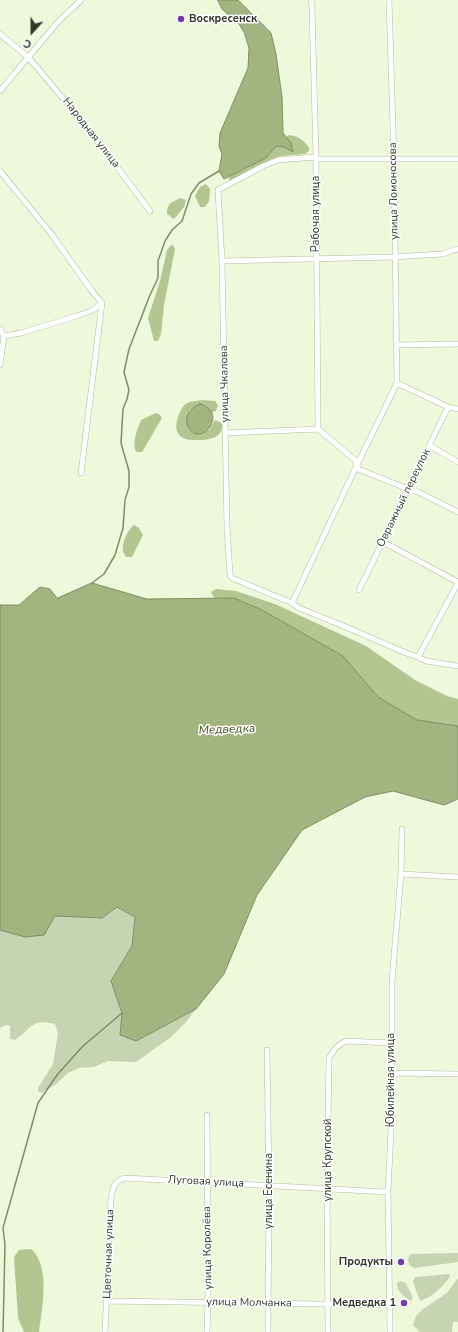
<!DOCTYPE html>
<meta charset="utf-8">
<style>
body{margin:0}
#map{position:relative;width:458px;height:1332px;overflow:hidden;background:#eef8db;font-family:"Nunito Sans",sans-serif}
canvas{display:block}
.north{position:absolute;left:12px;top:12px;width:40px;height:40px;-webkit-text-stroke:3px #fff;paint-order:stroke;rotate:201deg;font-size:11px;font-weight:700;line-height:16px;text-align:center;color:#303429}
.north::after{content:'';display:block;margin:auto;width:14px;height:18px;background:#303429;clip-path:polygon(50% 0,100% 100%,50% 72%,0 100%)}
</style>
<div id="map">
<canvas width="458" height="1332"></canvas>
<div class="north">С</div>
</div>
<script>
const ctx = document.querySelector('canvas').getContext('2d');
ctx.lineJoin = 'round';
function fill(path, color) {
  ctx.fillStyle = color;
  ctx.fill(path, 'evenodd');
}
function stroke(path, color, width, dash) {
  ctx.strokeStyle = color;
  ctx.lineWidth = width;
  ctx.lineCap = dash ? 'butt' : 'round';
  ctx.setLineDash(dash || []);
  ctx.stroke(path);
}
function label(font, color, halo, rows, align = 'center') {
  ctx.font = font + ' "Nunito Sans",sans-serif';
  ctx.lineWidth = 3;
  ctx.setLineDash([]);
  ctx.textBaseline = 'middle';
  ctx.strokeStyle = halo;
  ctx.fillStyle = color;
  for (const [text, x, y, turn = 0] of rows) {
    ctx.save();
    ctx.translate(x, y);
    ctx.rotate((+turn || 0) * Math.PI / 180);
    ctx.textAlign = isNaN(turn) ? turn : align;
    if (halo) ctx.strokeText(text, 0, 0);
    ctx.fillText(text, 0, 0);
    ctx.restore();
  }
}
const green = new Path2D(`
 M 117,907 L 135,917 L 132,946 L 111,981 L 122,1013 L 120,1035 L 171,1022 L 196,1009 L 185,1023 L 171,1037 L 136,1062 L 108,1061 L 94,1067 L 79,1068 L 68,1073 L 55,1085 L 41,1093 L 38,1091 L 38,1088 L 53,1064 L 58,1033 L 55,1024 C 30,1018 32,1029 15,1040 L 10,1039 L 10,1026 L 6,1025 L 1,1027 L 0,1030 L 0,930 L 25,937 L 54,916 L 102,918 Z
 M 458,1253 L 458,1262 L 414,1268 L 409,1265 L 408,1258 L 411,1254 Z
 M 449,1274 L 450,1277 C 441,1288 434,1296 420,1301 L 413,1281 L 415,1277 Z
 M 458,1278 L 458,1322 L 453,1322 L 452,1332 L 420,1332 L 413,1325 L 416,1316 L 423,1309 L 447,1293 Z
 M 400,1281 L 406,1283 L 413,1298 L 411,1301 C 404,1296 397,1293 397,1283 Z`);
const forest = new Path2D(`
 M 289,135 C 299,137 303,139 309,148 L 309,151 L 305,154 L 281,156 L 270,160 L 232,181 L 229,180 L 229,177 L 266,158 L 276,146 L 284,147 L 291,143 L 286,137 Z
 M 206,184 L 210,189 L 209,201 L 205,207 L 200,207 L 195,196 L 200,187 Z
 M 180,198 L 186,200 L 184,207 L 174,219 L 167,214 C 167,203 171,203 180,198 Z
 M 172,244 L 175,249 L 164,305 L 161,334 L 158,341 L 154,341 L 148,318 L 160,281 L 167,250 Z
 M 203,400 L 215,401 L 218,405 L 216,411 L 212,412 L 206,406 L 190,410 L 187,421 L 209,430 L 215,420 L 222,423 C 224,438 209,440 198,440 C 182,441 172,435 178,417 C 184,401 188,402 203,400 Z
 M 156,413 L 159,414 L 162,418 L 142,452 L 136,452 C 132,441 137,431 141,420 Z
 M 134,525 L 139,528 L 143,535 L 132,557 L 126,557 C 125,555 123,553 123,551 C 122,543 127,530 134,525 Z
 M 216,589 L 236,591 L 275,604 L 366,646 L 415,680 L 447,696 L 458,699 L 458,726 L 417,720 L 378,697 L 343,656 L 262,610 L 234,598 L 214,598 L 211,592 Z
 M 31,1249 C 51,1265 42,1310 39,1332 L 24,1332 L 18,1318 L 14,1257 L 19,1250 Z`);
const water = new Path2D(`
 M 218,0 L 238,0 L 271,33 L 276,54 L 282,97 L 283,133 L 291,143 L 293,152 L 284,147 L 276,146 L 266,158 L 224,179 L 219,171 L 222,154 L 219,146 L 220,133 L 248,68 L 249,48 L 244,32 L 239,24 L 222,9 Z
 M 200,404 C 229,412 202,448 189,428 C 182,418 191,407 200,404 Z
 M 92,583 L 147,599 L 234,598 L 262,610 L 343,656 L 378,697 L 417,720 L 458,726 L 458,799 L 444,805 L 393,791 L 365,797 L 302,830 L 257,895 L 224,974 L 196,1009 L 136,1041 L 120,1035 L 122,1013 L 111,981 L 132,946 L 135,917 L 117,907 L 102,918 L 55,916 L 44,935 L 25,937 L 0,930 L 0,605 L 19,605 L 40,587 L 50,589 L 57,598 Z`);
const stream = new Path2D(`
 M 92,584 L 92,583 L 104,574 L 115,555 L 123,528 L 125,500 L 129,487 L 129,471 L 121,443 L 123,409 L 127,399 L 129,390 L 124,372 L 129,349 L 150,295 L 158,278 L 158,261 L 165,241 L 172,230 L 182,221 L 191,194 L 199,183 L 219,171
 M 3,1332 L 5,1245 L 3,1228 L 38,1103 L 57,1075 L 82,1047 L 122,1013`);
const minor = new Path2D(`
 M 311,0 L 312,8 L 316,157 L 318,429
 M 0,34 L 29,58 L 88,128 L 150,211
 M 0,91 L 57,23 L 81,0
 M 316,157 L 278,160 L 263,166 L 218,190 L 222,261 L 227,527 L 230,575 L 232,578 L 292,603 L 299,608 L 346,627 L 406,653 L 418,657 L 426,661 L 458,666
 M 316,159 L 458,159
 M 0,171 L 52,235 L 92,291 L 102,303 L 81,473
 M 222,261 L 394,257 L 442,254 L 458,249
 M 0,329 L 4,336 L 0,365
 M 4,336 L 21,333 L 77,316 L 93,310 L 102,303
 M 397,345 L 458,344
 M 397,383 L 448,407 L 458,409
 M 318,429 L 355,460 L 358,469 L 408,489 L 418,492 L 458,512
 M 226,433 L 318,429
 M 430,446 L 458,462
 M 383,542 L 458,582
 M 359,590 L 448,407
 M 292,603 L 357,465 L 397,383 L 394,160 L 389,0
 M 418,657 L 458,583
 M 401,874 L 458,877
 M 267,1050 L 269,1186 L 268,1332
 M 392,1073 L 458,1074
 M 207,1115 L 208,1302 L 207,1332
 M 107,1301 L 391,1305
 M 105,1332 L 111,1198 C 113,1187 114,1181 125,1178 L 388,1192
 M 328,1332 L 327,1189 L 329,1058 C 334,1050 337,1045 346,1041 L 391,1043
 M 390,1332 L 388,1192 L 392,1110 L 392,981 L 401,874 L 402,829`);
const markers = [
 [181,19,4,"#763aaf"],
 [401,1262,4,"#763aaf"],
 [404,1303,4,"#763aaf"]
];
const poiNames = [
 ["Воскресенск",189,19,"left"],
 ["Продукты",393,1262],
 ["Медведка 1",396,1303]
];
const streetNames = [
 ["Народная улица",91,133,52],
 ["улица Ломоносова",394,191,-91],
 ["Рабочая улица",316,214,-90],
 ["улица Чкалова",225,384,-91],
 ["Овражный переулок",404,498,-64],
 ["Юбилейная улица",391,1080,-90],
 ["улица Крупской",328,1160,-90],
 ["Луговая улица",206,1182,3],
 ["улица Есенина",269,1191,-90],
 ["улица Королёва",208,1248,-91],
 ["Цветочная улица",109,1254,-88],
 ["улица Молчанка",249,1303,1]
];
const waterNames = [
 ["Медведка",227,730,-2]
];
fill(green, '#c7d4b2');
fill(forest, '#b3c691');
fill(water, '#a2b480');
stroke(water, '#808e66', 1);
stroke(stream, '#808e66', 1.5);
stroke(minor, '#b0ba9f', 6);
stroke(minor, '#fff', 5);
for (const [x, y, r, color] of markers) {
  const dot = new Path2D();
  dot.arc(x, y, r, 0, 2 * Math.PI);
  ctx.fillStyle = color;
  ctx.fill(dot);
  stroke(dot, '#fff', 1.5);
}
label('bold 11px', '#303429', '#fff', poiNames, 'right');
label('11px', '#303429', '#fff', streetNames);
label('italic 12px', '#415118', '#fff', waterNames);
</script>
